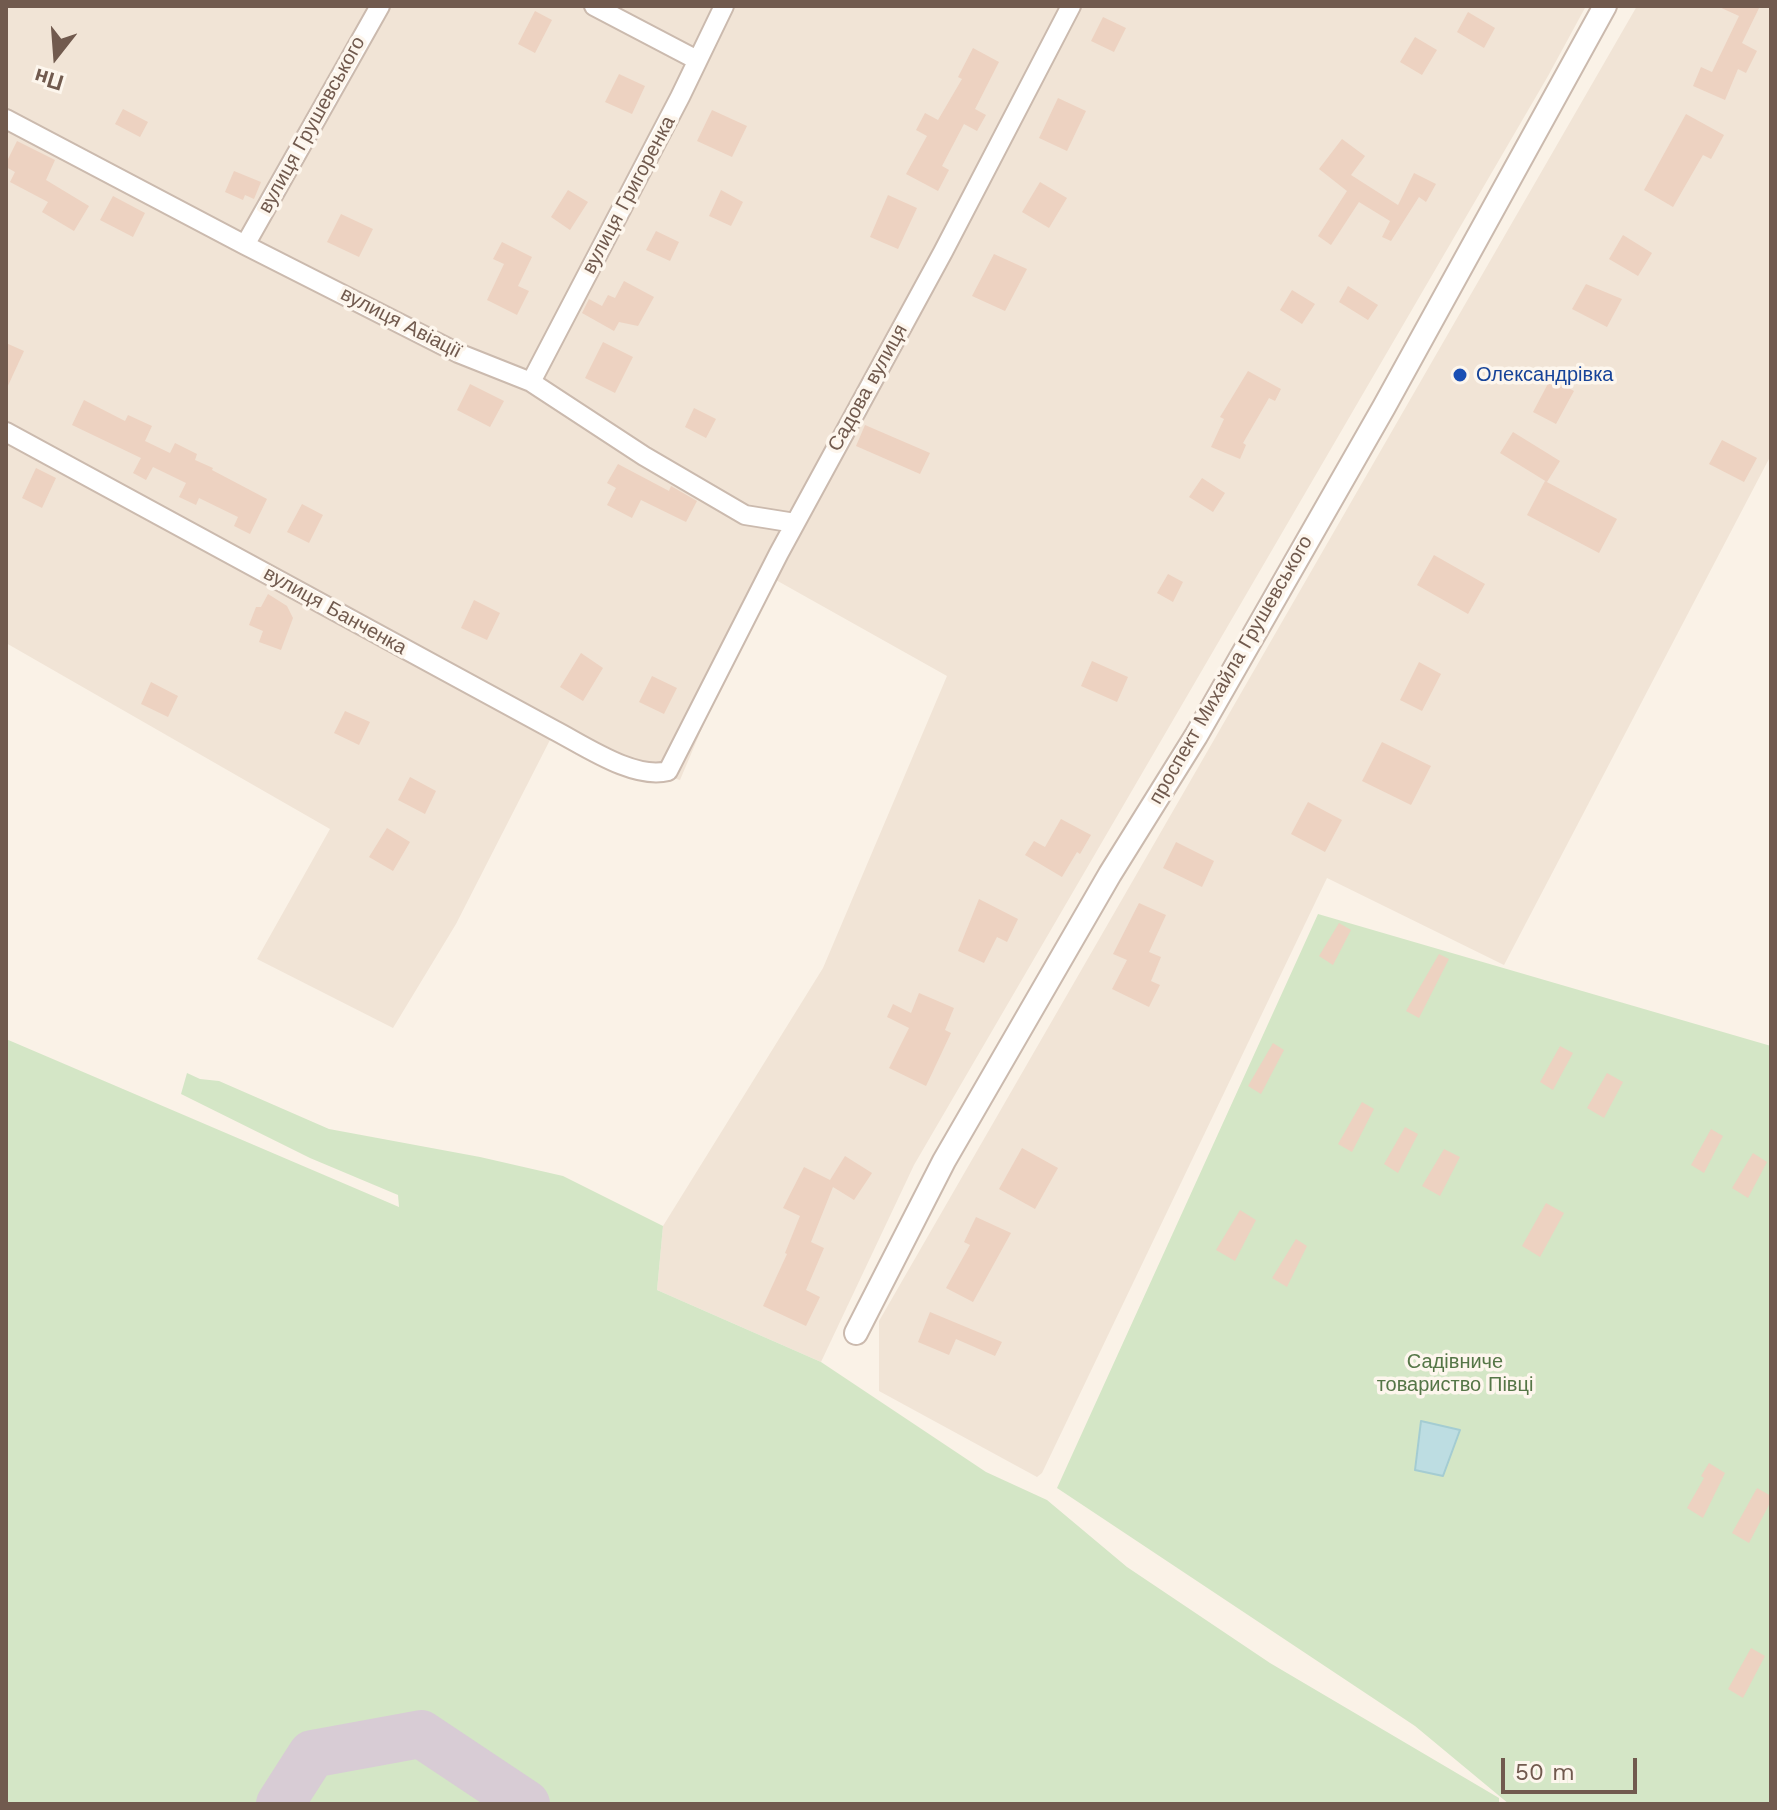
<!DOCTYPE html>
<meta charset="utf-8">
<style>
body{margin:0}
#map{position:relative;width:1777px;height:1810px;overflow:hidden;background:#faf2e7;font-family:"Work Sans",sans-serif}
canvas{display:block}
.frame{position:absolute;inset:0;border:8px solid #715a4e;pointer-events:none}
.north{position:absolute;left:16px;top:16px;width:80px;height:80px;-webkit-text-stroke:6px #fdf6ed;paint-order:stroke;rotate:197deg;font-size:22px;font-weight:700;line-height:32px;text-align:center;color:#715a4e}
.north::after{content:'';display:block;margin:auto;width:28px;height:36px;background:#715a4e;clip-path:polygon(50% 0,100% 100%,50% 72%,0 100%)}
.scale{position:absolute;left:1501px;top:1758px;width:136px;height:36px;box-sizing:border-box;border:4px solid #715a4e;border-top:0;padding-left:10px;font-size:24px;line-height:28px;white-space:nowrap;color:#715a4e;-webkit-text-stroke:6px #fdf6ed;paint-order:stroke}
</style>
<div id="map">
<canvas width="1777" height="1810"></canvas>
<div class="frame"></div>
<div class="north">Пн</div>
<div class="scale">50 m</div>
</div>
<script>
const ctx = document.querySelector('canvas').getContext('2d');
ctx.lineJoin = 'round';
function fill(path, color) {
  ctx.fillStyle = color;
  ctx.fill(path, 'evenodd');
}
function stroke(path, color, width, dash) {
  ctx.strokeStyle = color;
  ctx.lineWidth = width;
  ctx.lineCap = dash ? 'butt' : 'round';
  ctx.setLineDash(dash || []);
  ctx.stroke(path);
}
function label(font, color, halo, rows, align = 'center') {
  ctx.font = font + ' "Work Sans",sans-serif';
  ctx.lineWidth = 7;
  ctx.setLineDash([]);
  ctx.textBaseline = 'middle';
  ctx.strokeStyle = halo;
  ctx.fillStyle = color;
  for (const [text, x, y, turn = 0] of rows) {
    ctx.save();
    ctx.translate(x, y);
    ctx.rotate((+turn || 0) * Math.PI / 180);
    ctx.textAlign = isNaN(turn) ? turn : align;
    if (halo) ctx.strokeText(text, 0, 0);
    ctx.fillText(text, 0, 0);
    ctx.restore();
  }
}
const residential = new Path2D(`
 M 6,6 L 1586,6 L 1548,76 L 914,1165 L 821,1362 L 657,1290 L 663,1226 L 823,968 L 947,676 L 767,575 L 680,780 L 550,740 L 456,924 L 393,1028 L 257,959 L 330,829 L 6,643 Z
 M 1637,6 L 1771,6 L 1771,455 L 1504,965 L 1327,878 L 1042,1473 L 1037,1477 L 879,1391 L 879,1321 Z`);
const green = new Path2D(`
 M 1318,914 L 1771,1046 L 1771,1804 L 1509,1804 L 1415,1726 L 1057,1488 Z
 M 6,1039 L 399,1207 L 398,1195 L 310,1158 L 181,1094 L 187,1073 L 200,1079 L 219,1081 L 329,1129 L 480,1157 L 563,1176 L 663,1226 L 657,1290 L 821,1362 L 986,1472 L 1047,1500 L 1127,1567 L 1270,1663 L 1499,1798 L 1499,1804 L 6,1804 Z`);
const water = new Path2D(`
 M 1421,1421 L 1460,1430 L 1443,1476 L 1415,1470 Z`);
const taxiway = new Path2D(`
 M 280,1804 L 312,1754 L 421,1734 L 526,1804`);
const building = new Path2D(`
 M 1717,6 L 1760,6 L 1742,43 L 1757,51 L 1746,73 L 1738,69 L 1725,100 L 1693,86 L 1701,67 L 1712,72 L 1739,16 Z
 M 535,11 L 552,20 L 535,53 L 518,44 Z
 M 1468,12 L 1495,28 L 1484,48 L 1457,32 Z
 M 1103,17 L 1126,28 L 1114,52 L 1091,41 Z
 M 1415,37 L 1437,50 L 1422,75 L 1400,62 Z
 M 973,48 L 999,62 L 975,109 L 986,115 L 977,131 L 964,124 L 942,166 L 949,170 L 938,191 L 906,174 L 927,136 L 916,130 L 925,113 L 938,120 L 962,79 L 958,77 Z
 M 619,74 L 645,86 L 632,114 L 605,102 Z
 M 1058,98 L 1086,111 L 1067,151 L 1039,138 Z
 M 123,109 L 148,122 L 140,137 L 115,124 Z
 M 712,110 L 747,126 L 732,157 L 697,141 Z
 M 1686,114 L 1724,135 L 1711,159 L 1703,155 L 1673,207 L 1644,190 Z
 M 1342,139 L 1365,156 L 1351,175 L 1398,205 L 1414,173 L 1436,184 L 1426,202 L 1419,197 L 1391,241 L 1382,237 L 1390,221 L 1359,202 L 1331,245 L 1318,236 L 1347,191 L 1319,169 Z
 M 17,141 L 55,160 L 46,180 L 89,206 L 74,231 L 42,212 L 48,202 L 10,182 L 15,172 L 6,167 L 6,163 Z
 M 234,171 L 261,182 L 254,199 L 245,195 L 243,200 L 225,192 Z
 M 1040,182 L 1067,198 L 1049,228 L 1022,212 Z
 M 568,190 L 588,202 L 570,230 L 551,217 Z
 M 721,190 L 743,202 L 731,226 L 709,216 Z
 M 888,195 L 917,208 L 898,249 L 870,237 Z
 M 113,196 L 145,213 L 133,237 L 100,220 Z
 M 341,214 L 373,229 L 359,257 L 327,242 Z
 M 656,231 L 679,242 L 670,261 L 646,250 Z
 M 1623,235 L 1652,253 L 1638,276 L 1609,259 Z
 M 502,242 L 532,257 L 518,286 L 529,291 L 517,315 L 487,300 L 504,264 L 493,259 Z
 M 994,254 L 1027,269 L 1005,311 L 972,296 Z
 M 624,281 L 654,297 L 638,326 L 619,322 L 614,331 L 582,313 L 589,299 L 602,306 L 608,295 L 615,298 Z
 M 1586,284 L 1622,299 L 1607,327 L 1572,309 Z
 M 1348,286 L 1378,305 L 1368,320 L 1339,302 Z
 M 1292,290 L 1315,304 L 1302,324 L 1280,310 Z
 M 603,342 L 633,357 L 615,393 L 585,378 Z
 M 6,343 L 24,351 L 6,390 Z
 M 1248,371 L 1281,389 L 1275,401 L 1269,398 L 1243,443 L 1246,445 L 1240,459 L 1211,447 L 1224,419 L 1220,417 Z
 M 1551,378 L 1574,391 L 1556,424 L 1533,412 Z
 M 470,384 L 504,401 L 490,427 L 457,410 Z
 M 84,400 L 125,421 L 128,415 L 152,426 L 145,441 L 170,453 L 175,443 L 197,454 L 195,460 L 213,468 L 212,470 L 267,499 L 250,534 L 234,526 L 238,517 L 199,498 L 196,505 L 179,497 L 186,483 L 153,467 L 146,480 L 133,473 L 141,458 L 72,425 Z
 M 694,408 L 716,419 L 706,438 L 685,427 Z
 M 865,425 L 930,453 L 920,474 L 856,446 Z
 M 1513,432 L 1560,461 L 1547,482 L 1500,453 Z
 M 1722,440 L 1757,458 L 1744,482 L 1709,464 Z
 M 618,464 L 669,491 L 671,486 L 697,501 L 686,522 L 641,500 L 632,518 L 607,505 L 616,488 L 607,483 Z
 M 36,468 L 56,478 L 42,508 L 22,498 Z
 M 1202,478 L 1225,493 L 1213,512 L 1189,497 Z
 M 1545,481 L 1617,519 L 1599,553 L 1527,515 Z
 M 302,504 L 323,515 L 309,543 L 287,532 Z
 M 1434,555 L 1485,584 L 1468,614 L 1417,585 Z
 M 1168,574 L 1183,582 L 1173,602 L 1157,593 Z
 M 268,594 L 287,606 L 293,618 L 281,650 L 259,642 L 263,631 L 249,625 L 256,607 L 261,607 Z
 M 474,600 L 500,613 L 487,640 L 461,628 Z
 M 581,653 L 603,668 L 583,701 L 560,687 Z
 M 1092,661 L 1128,677 L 1117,702 L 1081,686 Z
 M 1419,662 L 1441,674 L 1422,711 L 1400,700 Z
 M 652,676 L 677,688 L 664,714 L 639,702 Z
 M 151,682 L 178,696 L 168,717 L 141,704 Z
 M 345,711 L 370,722 L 359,745 L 334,733 Z
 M 1382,742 L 1431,766 L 1411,805 L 1362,781 Z
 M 410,777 L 436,791 L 425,814 L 398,800 Z
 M 1308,802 L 1342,820 L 1325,852 L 1291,834 Z
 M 1061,819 L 1091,835 L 1080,854 L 1077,852 L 1062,877 L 1025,855 L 1034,841 L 1045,847 Z
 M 387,828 L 410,842 L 393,871 L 369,857 Z
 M 1176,842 L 1214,861 L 1202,887 L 1163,868 Z
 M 979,899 L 1018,919 L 1007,942 L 997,937 L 984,963 L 958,951 Z
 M 1139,903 L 1166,915 L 1149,952 L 1161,957 L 1151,981 L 1160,985 L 1149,1007 L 1112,989 L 1127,960 L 1113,954 Z
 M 1339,923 L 1351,930 L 1333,965 L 1319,956 Z
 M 1439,954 L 1449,959 L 1419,1018 L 1406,1011 Z
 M 919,993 L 954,1008 L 945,1030 L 951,1033 L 926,1086 L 889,1068 L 909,1028 L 887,1017 L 893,1004 L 911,1013 Z
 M 1273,1043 L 1284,1050 L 1261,1094 L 1248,1086 Z
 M 1560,1046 L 1573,1053 L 1553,1090 L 1540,1082 Z
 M 1607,1073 L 1623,1082 L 1604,1118 L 1587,1108 Z
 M 1362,1102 L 1374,1109 L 1352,1152 L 1338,1144 Z
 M 1405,1127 L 1418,1134 L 1398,1173 L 1384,1164 Z
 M 1711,1129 L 1723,1136 L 1704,1173 L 1691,1165 Z
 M 1022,1148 L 1058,1168 L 1035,1209 L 999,1189 Z
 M 1444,1149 L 1460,1157 L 1440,1196 L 1422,1186 Z
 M 1753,1153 L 1767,1162 L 1748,1198 L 1732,1188 Z
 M 845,1156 L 872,1173 L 854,1200 L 833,1187 L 811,1242 L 824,1248 L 806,1290 L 820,1297 L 806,1326 L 763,1306 L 787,1254 L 785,1253 L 800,1216 L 783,1208 L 804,1167 L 830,1180 Z
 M 1546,1203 L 1564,1213 L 1540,1257 L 1522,1246 Z
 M 1240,1210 L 1256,1220 L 1235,1261 L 1216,1250 Z
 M 976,1217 L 1011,1233 L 973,1302 L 946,1288 L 970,1245 L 964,1242 Z
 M 1296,1239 L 1307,1246 L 1287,1287 L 1272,1278 Z
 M 930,1312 L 1002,1342 L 995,1356 L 956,1339 L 949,1355 L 918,1342 Z
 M 1709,1463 L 1725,1473 L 1703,1518 L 1687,1508 L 1704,1478 L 1701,1476 Z
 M 1757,1488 L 1771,1496 L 1771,1501 L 1749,1543 L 1732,1533 Z
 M 1751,1648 L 1765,1656 L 1743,1698 L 1728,1689 Z`);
const minor = new Path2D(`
 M 594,6 L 697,60
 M 6,119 L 245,245 L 458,353 L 531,382 L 644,456 L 745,515 L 795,523
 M 245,245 L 380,6
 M 531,382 L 680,97 L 724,6
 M 6,432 L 554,730 C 585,746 634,780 668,771 L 779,553 L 943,252 L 1071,6`);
const tertiary = new Path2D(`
 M 856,1333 L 944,1161 L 1110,874 L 1196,736 L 1384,407 L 1605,6`);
const markers = [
 [1460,375,8,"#1a4fb4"]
];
const streetNames = [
 ["вулиця Грушевського",312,125,-61],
 ["вулиця Григоренка",629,195,-62],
 ["вулиця Авіації",401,323,27],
 ["Садова вулиця",868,388,-61],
 ["вулиця Банченка",335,611,29],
 ["проспект Михайла Грушевського",1231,670,-60]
];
const transitNames = [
 ["Олександрівка",1476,375]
];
const parkNames = [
 ["Садівниче",1455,1362],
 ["товариство Півці",1455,1385]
];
fill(residential, '#f1e4d6');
fill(green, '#d4e6c6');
fill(water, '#bddde2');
stroke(water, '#a4ccd2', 2);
stroke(taxiway, '#d8ccd5', 48);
fill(building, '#edd2c1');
stroke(minor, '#cbbaae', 22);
stroke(tertiary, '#cbbaae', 26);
stroke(minor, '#fff', 18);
stroke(tertiary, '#fff', 22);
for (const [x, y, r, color] of markers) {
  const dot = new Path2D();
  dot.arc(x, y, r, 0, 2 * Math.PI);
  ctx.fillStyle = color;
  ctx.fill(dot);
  stroke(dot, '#fdf6ed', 3);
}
label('20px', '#715a4e', '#fdf6ed', streetNames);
label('20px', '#164399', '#fdf6ed', transitNames, 'left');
label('20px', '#557647', '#fdf6ed', parkNames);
</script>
